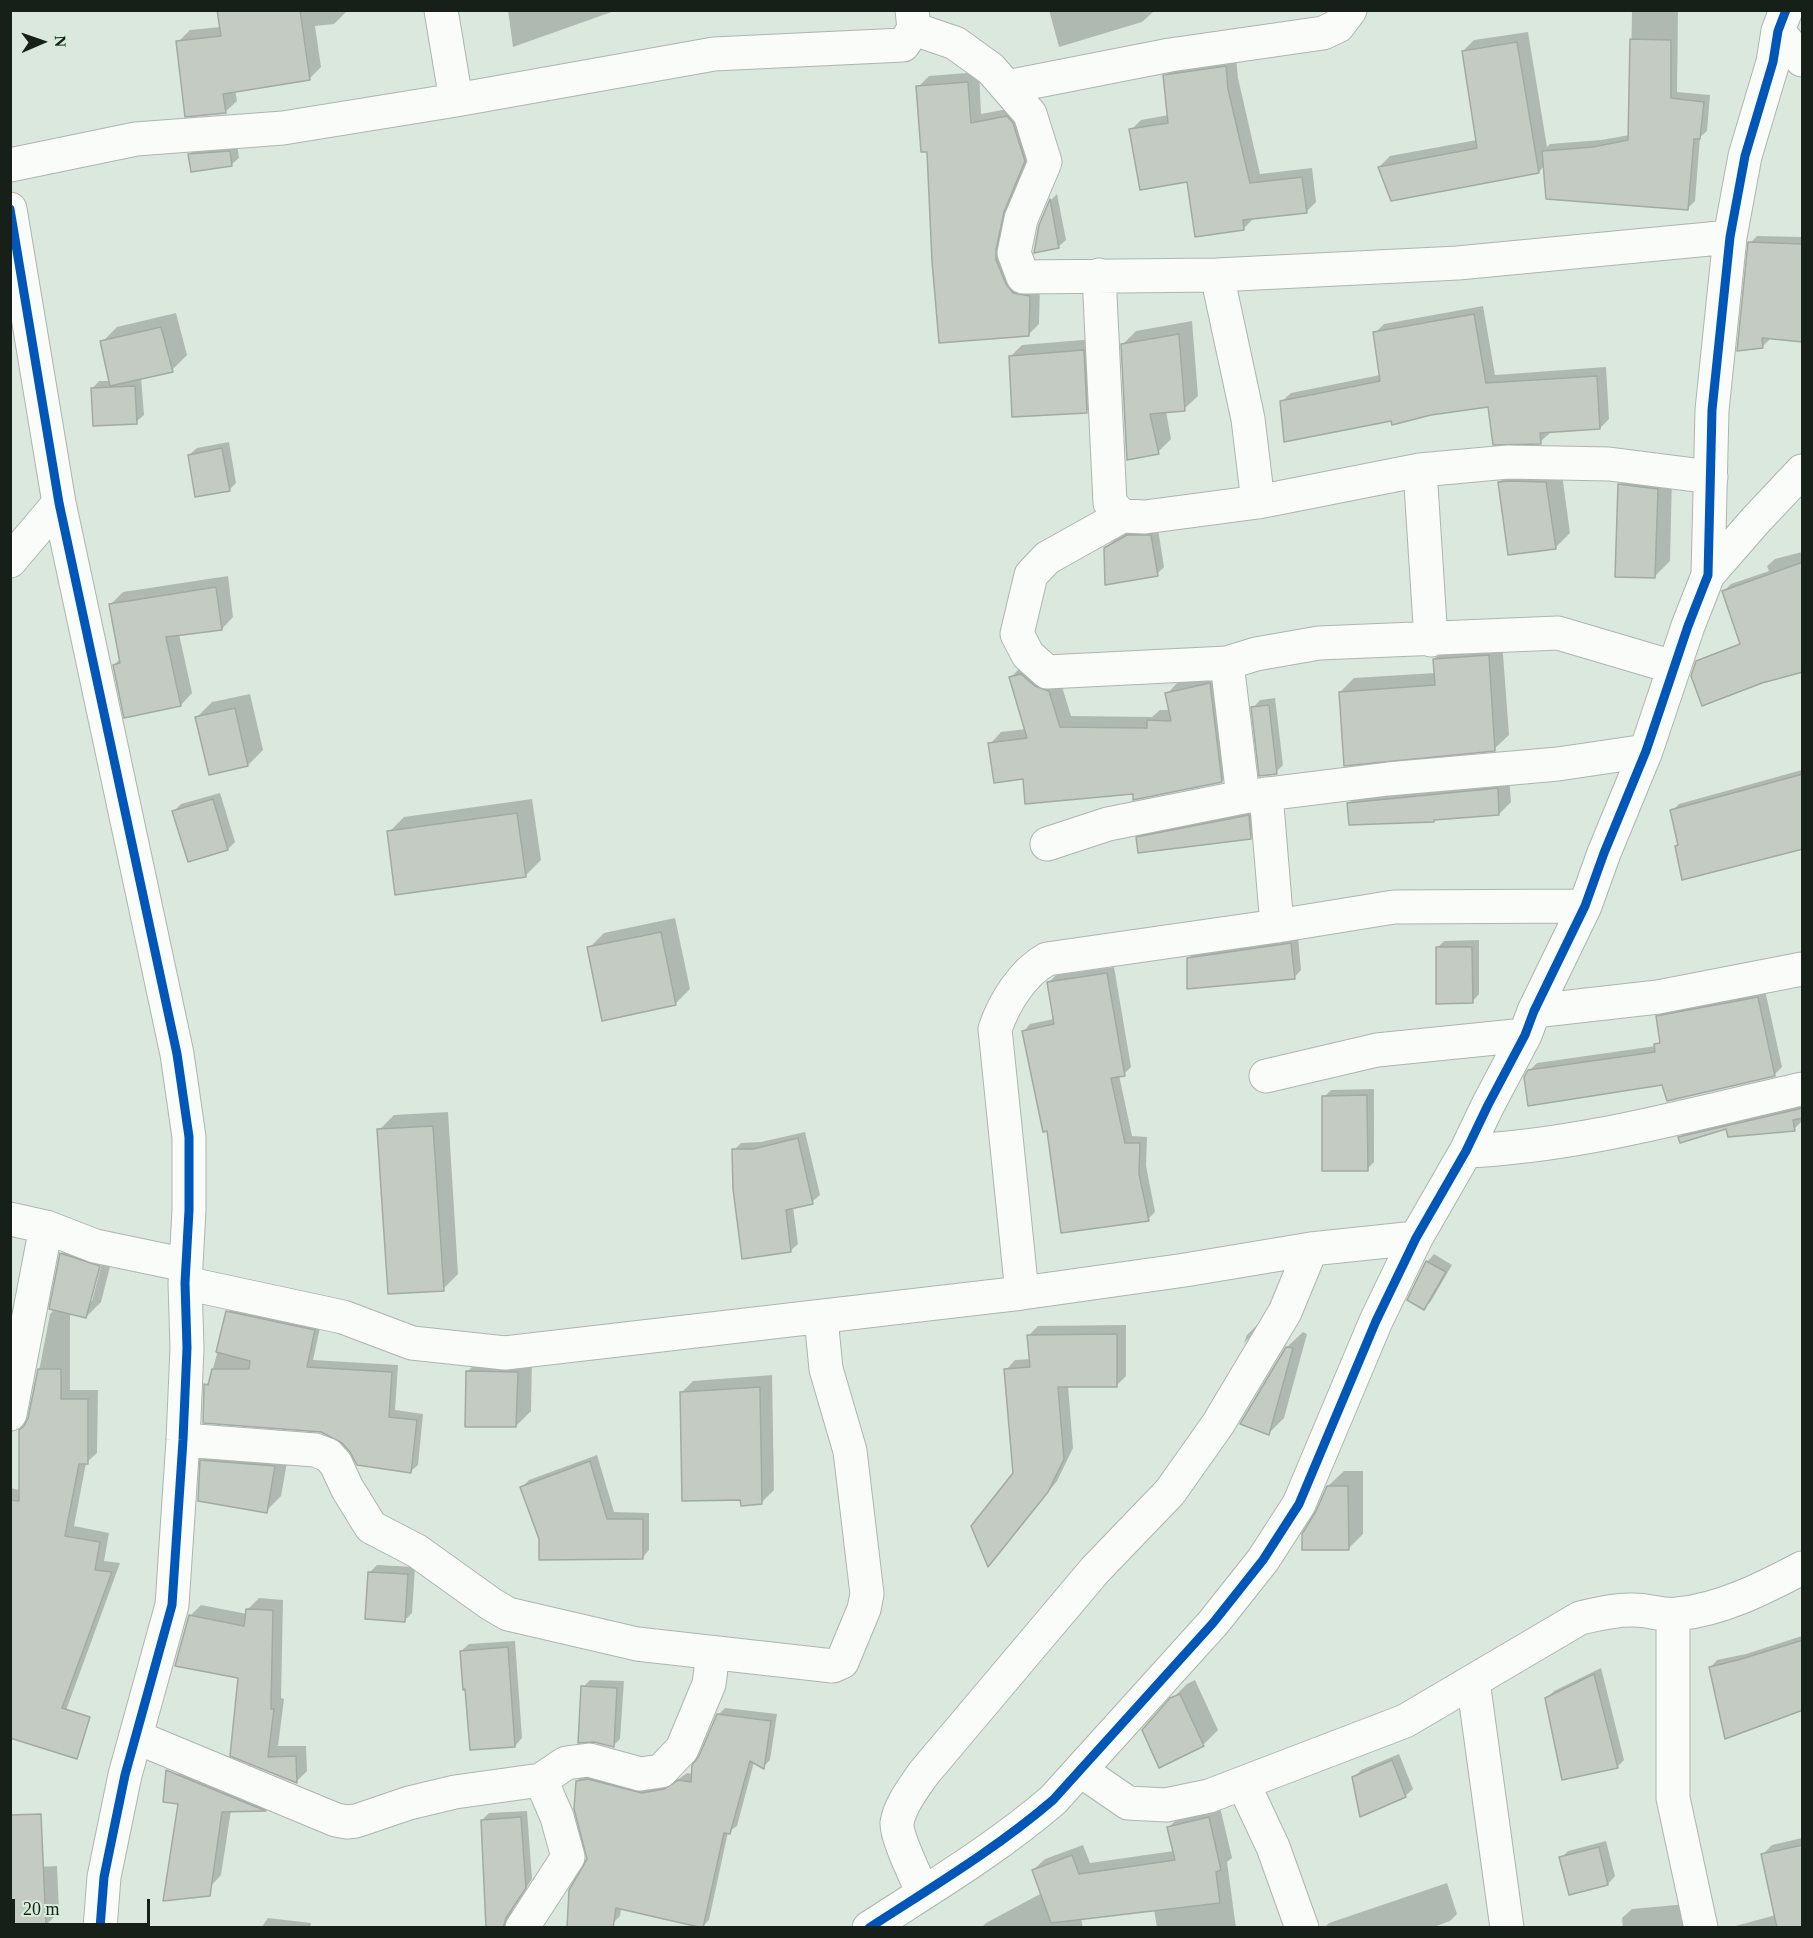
<!DOCTYPE html>
<style>
body{margin:0}
#map{position:relative;width:1813px;height:1938px;overflow:hidden;background:#dbe8de;font-family:Georgia,serif}
canvas{display:block}
.frame{position:absolute;inset:0;border:12px solid #161f18;pointer-events:none}
.north{position:absolute;left:12px;top:12px;width:60px;height:60px;-webkit-text-stroke:4px #d6eddb;paint-order:stroke;rotate:88deg;font-size:16px;font-weight:700;line-height:24px;text-align:center;color:#161f18}
.north::after{content:'';display:block;margin:auto;width:21px;height:27px;background:#161f18;clip-path:polygon(50% 0,100% 100%,50% 72%,0 100%)}
.scale{position:absolute;left:12px;top:1899px;width:138px;height:27px;box-sizing:border-box;border:3px solid #161f18;border-top:0;padding-left:8px;font-size:18px;line-height:21px;white-space:nowrap;color:#161f18;-webkit-text-stroke:4px #d6eddb;paint-order:stroke}
</style>
<div id="map">
<canvas width="1813" height="1938"></canvas>
<div class="frame"></div>
<div class="north">N</div>
<div class="scale">20 m</div>
</div>
<script>
const ctx = document.querySelector('canvas').getContext('2d');
ctx.lineJoin = 'round';
function fill(path, color) {
  ctx.fillStyle = color;
  ctx.fill(path, 'evenodd');
}
function stroke(path, color, width, dash) {
  ctx.strokeStyle = color;
  ctx.lineWidth = width;
  ctx.lineCap = dash ? 'butt' : 'round';
  ctx.setLineDash(dash || []);
  ctx.stroke(path);
}
const shadow = new Path2D(`
 M 218,10 L 346,10 L 346,12 L 334,24 L 315,26 L 321,67 L 309,79 L 235,90 L 237,101 L 225,112 L 178,42 L 190,30 L 221,27 Z
 M 508,10 L 617,10 L 513,47 Z
 M 1049,10 L 1152,10 L 1153,12 L 1142,22 L 1059,47 Z
 M 1632,10 L 1678,10 L 1677,92 L 1710,95 L 1707,131 L 1700,137 L 1695,201 L 1688,208 L 1544,166 L 1539,172 L 1379,167 L 1390,156 L 1477,140 L 1463,51 L 1474,40 L 1528,32 L 1547,147 L 1550,144 L 1601,140 L 1630,135 Z
 M 1236,57 L 1238,78 L 1260,174 L 1312,168 L 1316,202 L 1306,212 L 1254,218 L 1244,228 L 1131,130 L 1141,120 L 1169,115 L 1165,76 L 1175,66 Z
 M 979,72 L 981,114 L 1018,107 L 1035,149 L 1014,200 L 1040,285 L 1039,324 L 1029,334 L 928,150 L 918,87 L 929,76 Z
 M 237,144 L 239,158 L 231,165 L 190,154 L 197,147 Z
 M 1057,194 L 1066,240 L 1058,247 L 1040,225 L 1051,200 Z
 M 1757,236 L 1802,237 L 1802,340 L 1769,337 L 1769,340 L 1762,347 L 1750,243 Z
 M 1483,306 L 1495,375 L 1606,367 L 1609,419 L 1600,428 L 1549,431 L 1550,433 L 1540,442 L 1489,405 L 1392,419 L 1281,402 L 1291,393 L 1380,375 L 1375,333 L 1384,324 Z
 M 176,313 L 187,355 L 172,370 L 141,377 L 144,415 L 136,422 L 92,389 L 99,381 L 111,381 L 102,342 L 117,327 Z
 M 1192,321 L 1198,396 L 1184,409 L 1166,411 L 1171,439 L 1158,452 L 1123,344 L 1136,331 Z
 M 1095,339 L 1098,400 L 1086,411 L 1010,357 L 1022,345 Z
 M 229,442 L 236,483 L 229,490 L 189,455 L 197,448 Z
 M 1515,467 L 1561,467 L 1570,533 L 1555,548 L 1500,482 Z
 M 1634,470 L 1672,475 L 1670,561 L 1655,576 L 1620,485 Z
 M 1135,528 L 1158,529 L 1164,567 L 1157,574 L 1106,548 L 1113,541 Z
 M 1802,552 L 1802,654 L 1724,591 L 1731,584 L 1769,571 L 1767,566 L 1775,559 Z
 M 228,576 L 233,617 L 222,629 L 179,634 L 192,693 L 181,705 L 114,665 L 121,658 L 111,604 L 123,592 Z
 M 1502,641 L 1509,735 L 1494,749 L 1340,692 L 1354,678 L 1435,673 L 1434,659 L 1449,645 Z
 M 1022,666 L 1060,680 L 1071,716 L 1152,717 L 1160,710 L 1170,710 L 1167,694 L 1178,682 L 1222,672 L 1233,769 L 1222,781 L 1134,792 L 1025,777 L 990,744 L 1001,732 L 1026,729 L 1011,677 Z
 M 250,694 L 263,750 L 248,765 L 210,773 L 197,717 L 212,702 Z
 M 1275,698 L 1283,765 L 1276,772 L 1253,708 L 1260,700 Z
 M 1802,770 L 1802,848 L 1676,846 L 1680,843 L 1672,811 L 1679,804 Z
 M 1509,777 L 1511,802 L 1499,814 L 1436,818 L 1434,821 L 1348,804 L 1360,792 Z
 M 220,793 L 235,842 L 228,849 L 174,811 L 181,804 Z
 M 532,799 L 541,860 L 526,875 L 389,832 L 404,817 Z
 M 1256,809 L 1257,830 L 1250,837 L 1138,838 L 1145,831 Z
 M 675,918 L 690,989 L 675,1004 L 589,948 L 604,933 Z
 M 1298,936 L 1301,970 L 1294,978 L 1189,958 L 1196,951 Z
 M 1479,940 L 1479,994 L 1472,1002 L 1437,948 L 1444,941 Z
 M 1114,967 L 1131,1067 L 1124,1074 L 1119,1075 L 1132,1136 L 1147,1137 L 1146,1166 L 1155,1212 L 1148,1219 L 1049,1129 L 1023,1032 L 1030,1024 L 1054,1019 L 1049,982 L 1056,975 Z
 M 1765,990 L 1782,1067 L 1774,1075 L 1663,1083 L 1529,1071 L 1537,1063 L 1656,1046 L 1661,1040 L 1658,1017 L 1665,1009 Z
 M 1374,1089 L 1374,1162 L 1367,1169 L 1324,1097 L 1331,1090 Z
 M 1802,1104 L 1801,1122 L 1794,1129 L 1728,1127 L 1680,1138 L 1687,1130 Z
 M 448,1112 L 458,1274 L 443,1289 L 379,1130 L 394,1115 Z
 M 805,1132 L 820,1195 L 812,1202 L 793,1207 L 798,1244 L 790,1251 L 734,1150 L 741,1143 L 761,1142 Z
 M 76,1238 L 114,1251 L 101,1302 L 86,1317 L 70,1313 L 70,1390 L 98,1390 L 97,1453 L 86,1463 L 74,1526 L 109,1533 L 104,1561 L 120,1563 L 60,1727 L 10,1546 L 10,1488 L 20,1490 L 27,1424 L 30,1418 L 50,1314 L 55,1309 L 51,1308 L 62,1253 ZM 100,1259 L 103,1259 L 92,1301 L 89,1301 Z
 M 1434,1254 L 1452,1265 L 1431,1301 L 1424,1308 L 1409,1299 L 1427,1262 Z
 M 235,1305 L 321,1323 L 313,1360 L 398,1365 L 395,1410 L 423,1414 L 418,1465 L 410,1472 L 322,1431 L 206,1385 L 210,1380 L 228,1312 Z
 M 1262,1320 L 1256,1332 L 1244,1343 L 1247,1335 Z
 M 1126,1325 L 1126,1376 L 1117,1385 L 1068,1386 L 1073,1448 L 1057,1481 L 997,1555 L 1015,1474 L 1006,1370 L 1015,1360 L 1031,1359 L 1029,1335 L 1038,1326 Z
 M 1303,1332 L 1307,1334 L 1284,1418 L 1269,1433 L 1287,1347 Z
 M 483,1356 L 532,1357 L 531,1411 L 516,1426 L 468,1371 Z
 M 772,1375 L 774,1490 L 762,1502 L 741,1498 L 681,1393 L 693,1381 Z
 M 217,1446 L 289,1451 L 281,1496 L 266,1511 L 202,1461 Z
 M 597,1455 L 614,1512 L 649,1513 L 649,1550 L 642,1558 L 540,1539 L 522,1487 L 529,1480 Z
 M 1344,1471 L 1363,1471 L 1363,1534 L 1348,1549 L 1318,1512 L 1328,1486 Z
 M 377,1565 L 415,1567 L 412,1613 L 405,1620 L 370,1572 Z
 M 259,1598 L 283,1600 L 281,1698 L 284,1699 L 278,1746 L 306,1746 L 307,1771 L 296,1782 L 231,1755 L 240,1676 L 190,1616 L 201,1605 L 247,1614 L 248,1609 Z
 M 1802,1636 L 1802,1699 L 1710,1668 L 1717,1660 L 1746,1654 Z
 M 515,1641 L 522,1738 L 515,1746 L 461,1651 L 469,1644 Z
 M 1601,1668 L 1624,1760 L 1617,1767 L 1547,1698 L 1554,1691 Z
 M 590,1680 L 624,1681 L 620,1739 L 613,1746 L 583,1687 Z
 M 1195,1680 L 1218,1730 L 1203,1745 L 1171,1700 L 1187,1684 Z
 M 725,1708 L 777,1714 L 770,1760 L 763,1767 L 754,1762 L 737,1826 L 728,1832 L 709,1920 L 702,1927 L 621,1908 L 620,1916 L 613,1923 L 588,1860 L 577,1781 L 584,1774 L 650,1786 L 673,1783 L 687,1773 L 693,1774 L 718,1715 Z
 M 1399,1754 L 1413,1789 L 1405,1796 L 1354,1778 L 1361,1770 Z
 M 188,1764 L 275,1800 L 265,1810 L 231,1810 L 221,1875 L 211,1886 L 180,1802 L 173,1802 L 177,1775 Z
 M 1220,1807 L 1232,1858 L 1227,1862 L 1236,1928 L 1157,1928 L 1154,1909 L 1081,1918 L 1083,1928 L 981,1928 L 986,1923 L 1042,1893 L 1033,1870 L 1045,1859 L 1083,1845 L 1090,1863 L 1174,1851 L 1169,1827 L 1180,1816 Z
 M 527,1811 L 532,1879 L 513,1909 L 510,1920 L 512,1928 L 487,1928 L 482,1820 L 489,1813 Z
 M 1802,1838 L 1802,1928 L 1728,1928 L 1776,1915 L 1763,1854 L 1772,1845 Z
 M 1606,1841 L 1615,1876 L 1608,1884 L 1561,1858 L 1568,1851 Z
 M 57,1866 L 59,1912 L 46,1925 L 10,1868 Z
 M 1447,1883 L 1457,1914 L 1450,1921 L 1431,1928 L 1324,1928 L 1329,1923 Z
 M 1687,1904 L 1689,1928 L 1623,1928 L 1622,1918 L 1632,1909 Z
 M 268,1918 L 311,1923 L 310,1928 L 261,1928 Z`);
const building = new Path2D(`
 M 217,10 L 300,10 L 310,80 L 223,94 L 226,113 L 185,117 L 176,41 L 221,36 Z
 M 1630,39 L 1671,40 L 1671,98 L 1704,102 L 1700,139 L 1694,139 L 1688,210 L 1546,199 L 1542,151 L 1593,147 L 1628,140 Z
 M 1517,42 L 1539,173 L 1391,201 L 1378,167 L 1477,148 L 1462,51 Z
 M 1226,66 L 1228,89 L 1250,183 L 1302,177 L 1307,213 L 1243,220 L 1244,230 L 1195,237 L 1187,182 L 1140,190 L 1129,129 L 1168,123 L 1163,75 Z
 M 968,82 L 971,123 L 1007,116 L 1013,123 L 1025,161 L 1004,212 L 996,250 L 996,260 L 1006,284 L 1013,293 L 1030,296 L 1029,336 L 939,343 L 932,261 L 927,152 L 921,152 L 916,86 Z
 M 230,151 L 232,166 L 191,172 L 188,154 Z
 M 1050,199 L 1059,248 L 1034,253 L 1039,225 Z
 M 1748,242 L 1803,244 L 1803,342 L 1762,338 L 1763,348 L 1737,351 Z
 M 1474,314 L 1486,383 L 1597,376 L 1600,429 L 1540,433 L 1541,444 L 1493,445 L 1488,407 L 1431,415 L 1392,425 L 1391,421 L 1284,442 L 1280,401 L 1380,381 L 1373,332 Z
 M 161,327 L 173,372 L 110,386 L 100,341 Z
 M 1179,334 L 1185,411 L 1150,414 L 1159,454 L 1127,460 L 1121,344 Z
 M 1084,350 L 1087,413 L 1012,417 L 1009,356 Z
 M 135,386 L 137,424 L 93,426 L 91,388 Z
 M 222,448 L 230,491 L 195,497 L 188,455 Z
 M 1509,481 L 1546,482 L 1556,549 L 1508,555 L 1498,482 Z
 M 1618,484 L 1658,489 L 1655,578 L 1615,577 Z
 M 1127,535 L 1151,535 L 1158,576 L 1105,585 L 1104,548 Z
 M 1803,562 L 1803,672 L 1762,683 L 1702,706 L 1691,676 L 1696,661 L 1740,644 L 1722,591 Z
 M 216,587 L 222,630 L 166,637 L 181,706 L 124,718 L 113,665 L 120,663 L 109,604 Z
 M 1489,655 L 1495,751 L 1344,766 L 1339,692 L 1435,685 L 1433,659 Z
 M 1021,674 L 1035,686 L 1049,691 L 1060,727 L 1147,728 L 1147,720 L 1171,721 L 1165,693 L 1210,683 L 1222,782 L 1133,800 L 1133,794 L 1025,804 L 1023,779 L 994,783 L 988,743 L 1027,738 L 1009,677 Z
 M 1269,705 L 1277,774 L 1259,776 L 1251,707 Z
 M 235,708 L 248,766 L 209,775 L 195,717 Z
 M 1803,774 L 1803,849 L 1682,880 L 1675,846 L 1678,845 L 1670,810 Z
 M 1498,788 L 1499,815 L 1434,820 L 1434,822 L 1349,825 L 1347,803 Z
 M 213,799 L 228,850 L 188,862 L 172,811 Z
 M 517,813 L 526,877 L 395,895 L 387,831 Z
 M 1249,815 L 1251,839 L 1138,853 L 1136,837 Z
 M 661,932 L 676,1005 L 602,1021 L 587,947 Z
 M 1291,943 L 1295,979 L 1187,989 L 1187,958 Z
 M 1436,947 L 1472,947 L 1473,1003 L 1436,1004 Z
 M 1107,973 L 1125,1076 L 1111,1078 L 1125,1143 L 1140,1143 L 1139,1174 L 1149,1221 L 1061,1233 L 1047,1131 L 1043,1132 L 1022,1031 L 1054,1024 L 1047,982 Z
 M 1758,997 L 1775,1076 L 1667,1101 L 1662,1085 L 1528,1106 L 1524,1077 L 1528,1070 L 1655,1052 L 1654,1044 L 1660,1043 L 1656,1016 Z
 M 1367,1095 L 1368,1171 L 1322,1171 L 1322,1096 Z
 M 1803,1108 L 1803,1118 L 1793,1120 L 1795,1131 L 1728,1137 L 1726,1129 L 1680,1143 L 1678,1137 Z
 M 433,1126 L 444,1291 L 388,1294 L 377,1129 Z
 M 798,1138 L 813,1204 L 786,1210 L 791,1252 L 742,1259 L 733,1189 L 732,1149 L 753,1149 Z
 M 60,1253 L 100,1266 L 86,1318 L 49,1309 Z
 M 1426,1261 L 1446,1272 L 1424,1310 L 1407,1300 Z
 M 226,1311 L 315,1330 L 307,1367 L 392,1372 L 389,1417 L 417,1420 L 411,1473 L 357,1465 L 350,1452 L 342,1443 L 321,1432 L 203,1423 L 204,1384 L 208,1385 L 212,1369 L 249,1369 L 250,1361 L 216,1352 Z
 M 1117,1334 L 1117,1387 L 1058,1387 L 1064,1459 L 1048,1492 L 988,1567 L 971,1526 L 1013,1473 L 1004,1369 L 1030,1367 L 1027,1335 Z
 M 1286,1347 L 1293,1348 L 1269,1435 L 1240,1424 Z
 M 38,1369 L 61,1369 L 61,1399 L 88,1399 L 88,1464 L 79,1464 L 65,1536 L 100,1542 L 95,1570 L 112,1572 L 62,1708 L 90,1717 L 77,1759 L 10,1738 L 10,1500 L 19,1501 L 19,1430 L 24,1426 L 28,1418 Z
 M 466,1371 L 518,1372 L 516,1427 L 465,1427 Z
 M 760,1387 L 762,1504 L 741,1506 L 740,1500 L 682,1501 L 680,1392 Z
 M 200,1460 L 275,1466 L 267,1513 L 198,1501 Z
 M 590,1461 L 607,1519 L 643,1519 L 643,1559 L 539,1560 L 539,1539 L 520,1487 Z
 M 1327,1486 L 1348,1486 L 1349,1550 L 1302,1550 L 1302,1534 L 1316,1511 Z
 M 368,1572 L 408,1574 L 405,1622 L 365,1619 Z
 M 246,1609 L 273,1610 L 271,1709 L 274,1709 L 268,1757 L 296,1756 L 297,1783 L 230,1756 L 238,1678 L 175,1666 L 189,1615 L 244,1626 Z
 M 1803,1640 L 1803,1710 L 1725,1739 L 1709,1667 L 1738,1660 Z
 M 508,1647 L 515,1747 L 470,1750 L 465,1689 L 463,1690 L 460,1651 Z
 M 1594,1674 L 1618,1768 L 1562,1780 L 1545,1698 Z
 M 581,1686 L 617,1688 L 614,1747 L 594,1742 L 578,1743 Z
 M 1180,1694 L 1204,1746 L 1159,1768 L 1142,1730 L 1170,1698 Z
 M 717,1714 L 771,1721 L 764,1769 L 750,1761 L 730,1834 L 724,1833 L 703,1928 L 616,1908 L 613,1928 L 567,1928 L 569,1890 L 587,1859 L 574,1809 L 576,1781 L 588,1779 L 642,1793 L 664,1789 L 678,1780 L 691,1782 L 692,1765 L 699,1756 Z
 M 1392,1760 L 1406,1797 L 1360,1817 L 1352,1777 Z
 M 166,1770 L 266,1811 L 222,1812 L 210,1896 L 163,1901 L 178,1804 L 163,1802 Z
 M 41,1814 L 46,1927 L 10,1928 L 10,1815 Z
 M 521,1817 L 526,1888 L 506,1918 L 503,1928 L 486,1928 L 481,1820 Z
 M 1209,1817 L 1221,1870 L 1216,1872 L 1220,1903 L 1051,1923 L 1032,1870 L 1072,1855 L 1079,1874 L 1175,1860 L 1167,1827 Z
 M 1803,1845 L 1803,1928 L 1777,1928 L 1761,1854 Z
 M 1599,1847 L 1608,1885 L 1569,1895 L 1559,1857 Z`);
const minor = new Path2D(`
 M 441,10 L 456,100
 M 914,29 L 955,43 L 991,69 L 1030,114 L 1045,162 L 1021,219 L 1014,253 L 1023,277 L 1217,275 L 1458,263 L 1730,237
 M 1778,31 L 1802,60
 M 1007,87 L 1170,55 L 1323,33 L 1338,26 L 1350,10
 M 10,165 L 136,139 L 283,128 L 456,100 L 714,54 L 903,45 L 914,29 L 912,10
 M 10,209 L 59,503 L 177,1054 L 189,1137 L 189,1210 L 185,1283 L 187,1348 L 183,1440 L 172,1605 L 125,1775 L 104,1877 L 100,1928
 M 1099,275 L 1110,503 L 1122,516 L 1145,517 L 1258,502 L 1420,470 L 1508,462 L 1609,464 L 1711,477
 M 1217,275 L 1248,419 L 1258,502
 M 1420,470 L 1431,640
 M 1122,516 L 1047,558 L 1031,575 L 1017,634 L 1028,655 L 1047,672 L 1227,663 L 1256,654 L 1319,643 L 1558,633 L 1673,667
 M 10,561 L 59,503
 M 1708,575 L 1755,521 L 1802,471
 M 1227,663 L 1243,797
 M 1266,794 L 1277,926
 M 1047,844 L 1108,824 L 1243,797 L 1388,779 L 1558,764 L 1646,751
 M 1534,1011 L 1658,997 L 1802,969
 M 1266,1076 L 1377,1050 L 1525,1035
 M 1466,1151 C 1580,1146 1691,1114 1802,1089
 M 10,1219 L 46,1227 L 95,1246 L 186,1265
 M 185,1283 L 343,1317 L 412,1343 L 505,1353 L 1022,1293 L 1185,1270 L 1311,1249 L 1416,1238
 M 1022,1293 L 995,1029 C 1004,1003 1022,973 1047,959 L 1277,926 L 1394,907 L 1585,906
 M 10,1414 L 46,1227
 M 183,1440 L 315,1450 L 328,1455 L 336,1464 L 347,1488 L 371,1527 L 417,1551 L 491,1604 L 508,1614 L 637,1644 L 833,1666 L 842,1662 L 864,1609 L 867,1594 L 850,1451 L 826,1369 L 821,1318
 M 1673,1615 L 1673,1798 L 1701,1928
 M 1473,1681 L 1507,1928
 M 136,1737 L 336,1820 L 347,1822 L 356,1821 L 409,1803 L 455,1792 L 541,1780 L 566,1763 L 589,1760 L 640,1774 L 661,1771 L 682,1749 L 709,1684 L 713,1653
 M 1080,1770 L 1128,1803 L 1166,1805 L 1209,1796 L 1405,1721 L 1580,1618 C 1598,1614 1616,1609 1635,1610 C 1649,1610 1663,1616 1677,1614 C 1721,1610 1764,1588 1802,1568
 M 1243,1783 L 1273,1847 L 1302,1928
 M 923,1893 C 917,1879 896,1837 897,1823 C 900,1805 913,1789 923,1774 L 1095,1570 L 1170,1492 L 1218,1424 L 1285,1312 L 1311,1249
 M 522,1928 L 568,1857 L 557,1817 L 541,1780
 M 869,1928 C 932,1887 996,1849 1053,1800 L 1213,1623 L 1263,1560 L 1299,1504 L 1376,1321 L 1416,1238 L 1466,1151 L 1488,1105 L 1525,1035 L 1534,1011 L 1585,906 L 1604,853 L 1646,751 L 1688,626 L 1708,575 L 1712,410 L 1730,237 L 1745,156 L 1773,62 L 1778,31 L 1786,10`);
const cycleway = new Path2D(`
 M 10,209 L 59,503 L 177,1054 L 189,1137 L 189,1210 L 185,1283 L 187,1348 L 183,1440 L 172,1605 L 125,1775 L 104,1877 L 100,1928
 M 869,1928 C 932,1887 996,1849 1053,1800 L 1213,1623 L 1263,1560 L 1299,1504 L 1376,1321 L 1416,1238 L 1466,1151 L 1488,1105 L 1525,1035 L 1534,1011 L 1585,906 L 1604,853 L 1646,751 L 1688,626 L 1708,575 L 1712,410 L 1730,237 L 1745,156 L 1773,62 L 1778,31 L 1786,10`);
fill(shadow, '#0003');
fill(building, '#c4cbc2');
stroke(building, '#a2aaa1', 1.5);
stroke(minor, '#acb6af', 35);
stroke(minor, '#fafcfa', 33);
stroke(cycleway, '#0057b8', 9);
</script>
